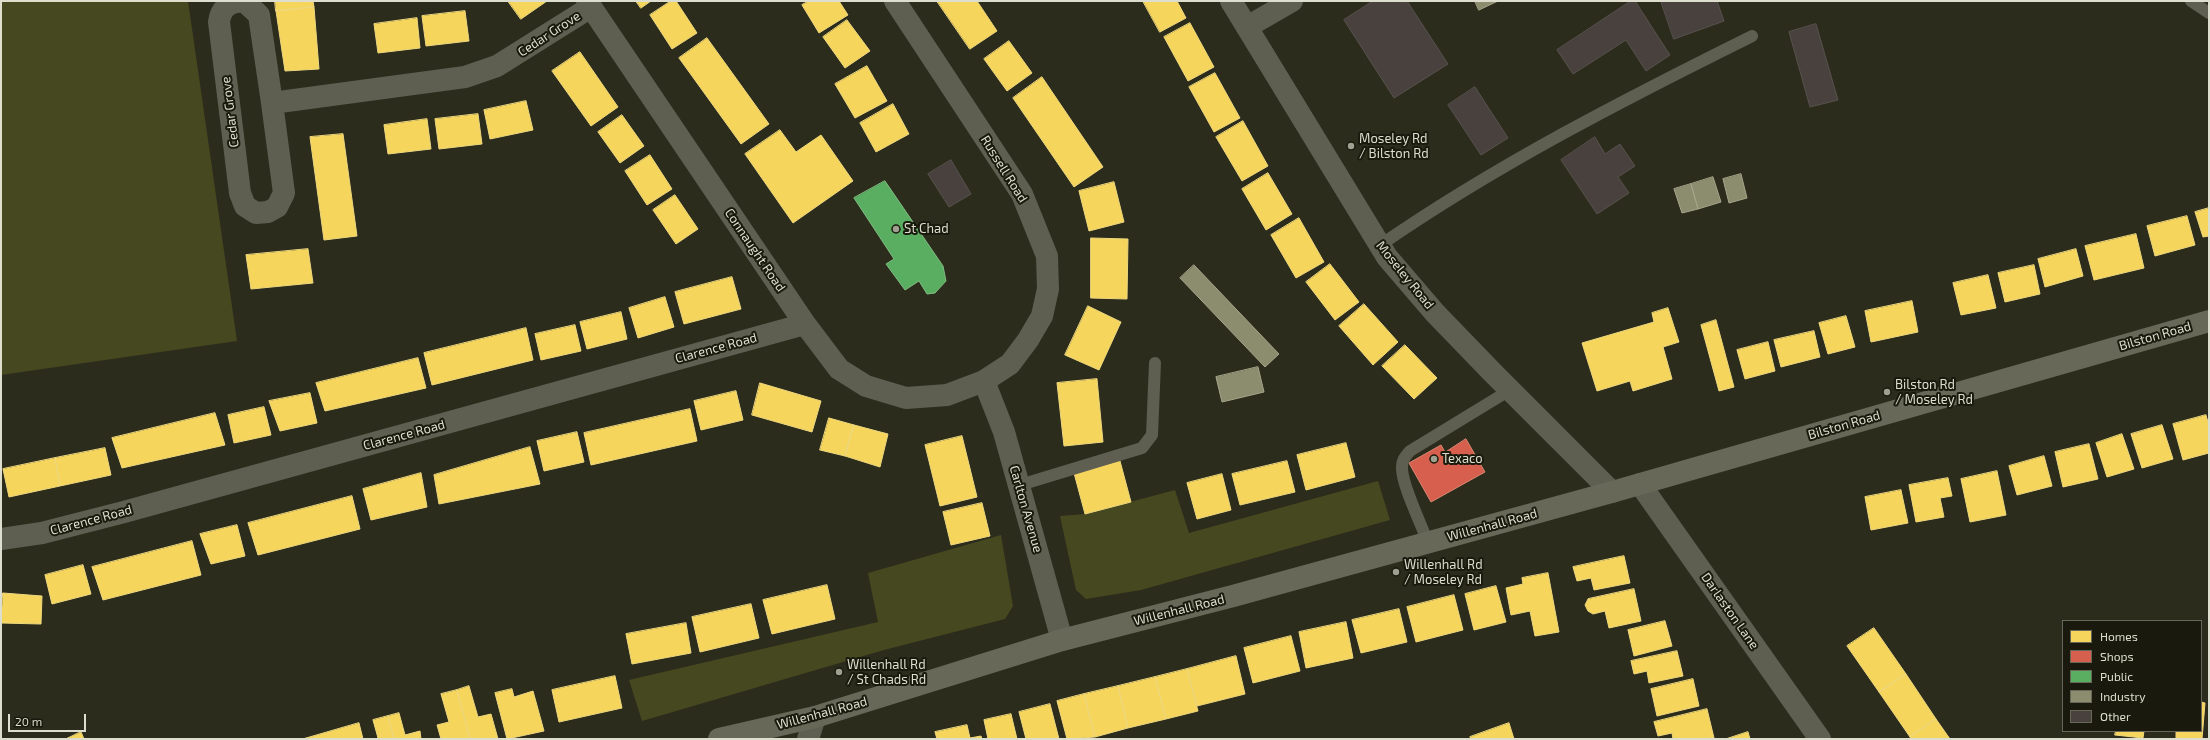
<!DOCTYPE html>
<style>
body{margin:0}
#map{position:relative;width:2210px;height:740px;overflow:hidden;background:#2c2c1c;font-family:"Exo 2",sans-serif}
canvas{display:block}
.frame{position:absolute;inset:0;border:2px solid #dddecd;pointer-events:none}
.legend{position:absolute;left:2062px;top:620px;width:140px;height:112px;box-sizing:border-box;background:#191a0d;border:1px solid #67685a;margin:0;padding:5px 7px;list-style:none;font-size:12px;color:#dddecd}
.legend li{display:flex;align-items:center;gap:8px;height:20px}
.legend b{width:20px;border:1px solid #67685a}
.scale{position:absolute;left:8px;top:714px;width:78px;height:18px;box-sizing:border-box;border:2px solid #dddecd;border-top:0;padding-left:5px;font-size:12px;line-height:14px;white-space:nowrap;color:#dddecd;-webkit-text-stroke:3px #191a0d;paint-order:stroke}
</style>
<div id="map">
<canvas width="2210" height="740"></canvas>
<div class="frame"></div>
<ul class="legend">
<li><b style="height:11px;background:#f6d55c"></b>Homes</li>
<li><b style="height:11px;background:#d6604d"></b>Shops</li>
<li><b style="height:11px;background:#5aae61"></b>Public</li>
<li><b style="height:11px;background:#8c8c6e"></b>Industry</li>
<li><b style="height:11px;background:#48413e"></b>Other</li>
</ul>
<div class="scale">20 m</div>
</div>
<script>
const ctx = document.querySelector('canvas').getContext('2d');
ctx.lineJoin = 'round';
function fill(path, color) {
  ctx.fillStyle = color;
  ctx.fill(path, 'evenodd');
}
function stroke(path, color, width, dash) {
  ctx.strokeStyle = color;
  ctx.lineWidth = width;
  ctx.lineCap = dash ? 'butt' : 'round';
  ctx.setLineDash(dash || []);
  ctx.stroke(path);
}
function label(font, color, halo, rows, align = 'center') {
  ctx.font = font + ' "Exo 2",sans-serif';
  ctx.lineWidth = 4;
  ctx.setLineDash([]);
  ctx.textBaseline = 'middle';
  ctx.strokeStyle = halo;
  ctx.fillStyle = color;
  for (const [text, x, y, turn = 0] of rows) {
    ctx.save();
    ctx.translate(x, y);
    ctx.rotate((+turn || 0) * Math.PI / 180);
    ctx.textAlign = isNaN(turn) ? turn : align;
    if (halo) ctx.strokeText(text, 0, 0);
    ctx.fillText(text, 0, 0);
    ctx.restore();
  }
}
const green = new Path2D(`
 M 1,1 L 188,1 L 237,341 L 1,375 Z
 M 1378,481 L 1390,520 L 1141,590 L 1086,599 L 1076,590 L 1060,516 L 1085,514 L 1175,490 L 1189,533 Z
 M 1001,535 L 1013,606 L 1005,619 L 884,650 L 642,721 L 629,680 L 878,622 L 868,573 Z`);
const homes = new Path2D(`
 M 275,1 L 313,1 L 314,7 L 276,11 Z
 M 508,1 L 547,1 L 521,19 Z
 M 636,1 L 651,1 L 641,8 Z
 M 671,1 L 676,1 L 697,33 L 672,49 L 650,15 Z
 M 809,1 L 839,1 L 848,15 L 819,33 L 802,5 Z
 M 937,1 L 977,1 L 997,31 L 970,49 Z
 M 1143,1 L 1177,1 L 1186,18 L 1160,32 Z
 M 314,7 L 319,69 L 285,71 L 276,11 Z
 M 465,11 L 469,41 L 426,46 L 422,16 Z
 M 417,18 L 420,48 L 378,53 L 374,24 Z
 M 847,20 L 870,51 L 845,68 L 823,37 Z
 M 1190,23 L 1214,67 L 1188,81 L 1164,37 Z
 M 707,38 L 769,124 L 741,144 L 679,58 Z
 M 1009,41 L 1032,73 L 1007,91 L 984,59 Z
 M 580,52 L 618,107 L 591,126 L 552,71 Z
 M 867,66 L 887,101 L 855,118 L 835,84 Z
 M 1215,73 L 1240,118 L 1214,132 L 1189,87 Z
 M 1042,77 L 1103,167 L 1074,187 L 1013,98 Z
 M 526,101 L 533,130 L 490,139 L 484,110 Z
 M 893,104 L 909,134 L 876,152 L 860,123 Z
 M 478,114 L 482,144 L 439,149 L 435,119 Z
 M 622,115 L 644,146 L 620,163 L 598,132 Z
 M 427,119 L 431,149 L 388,154 L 384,125 Z
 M 1243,121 L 1268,166 L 1242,181 L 1216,137 Z
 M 780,130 L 796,152 L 821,135 L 853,181 L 793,223 L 745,154 Z
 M 343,134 L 357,236 L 324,240 L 310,137 Z
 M 650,155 L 672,189 L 647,205 L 625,171 Z
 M 1268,173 L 1292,214 L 1266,230 L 1242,189 Z
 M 1114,182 L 1124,222 L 1089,231 L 1079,191 Z
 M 675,195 L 698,229 L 676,244 L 653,210 Z
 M 2209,208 L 2209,236 L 2203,237 L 2195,212 Z
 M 2187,216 L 2195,245 L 2155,256 L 2147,226 Z
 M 1299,218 L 1324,262 L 1296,278 L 1271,235 Z
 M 2136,234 L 2144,268 L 2094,280 L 2085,246 Z
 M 1091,238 L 1128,239 L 1127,299 L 1091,298 Z
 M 308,249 L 313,283 L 251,289 L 246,255 Z
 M 2076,249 L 2083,276 L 2045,287 L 2038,259 Z
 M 1330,264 L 1359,302 L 1335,320 L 1306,282 Z
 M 2034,265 L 2040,294 L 2005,302 L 1998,273 Z
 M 1988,275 L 1996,308 L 1961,315 L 1953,283 Z
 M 732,277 L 741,309 L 684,324 L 675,292 Z
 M 665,297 L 674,327 L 638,338 L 629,308 Z
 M 1912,301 L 1918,332 L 1871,342 L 1865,311 Z
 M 1364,304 L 1398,342 L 1373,365 L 1339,326 Z
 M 1088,306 L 1121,322 L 1099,370 L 1065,355 Z
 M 1668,308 L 1679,342 L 1663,347 L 1672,379 L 1633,391 L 1630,381 L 1597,391 L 1582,343 L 1654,322 L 1652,313 Z
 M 621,312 L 627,339 L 587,349 L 580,322 Z
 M 1846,316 L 1855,347 L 1828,354 L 1819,323 Z
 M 1716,320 L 1734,387 L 1719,391 L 1701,325 Z
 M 575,325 L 581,351 L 541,360 L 535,334 Z
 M 526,328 L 533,360 L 432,385 L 424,353 Z
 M 1814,331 L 1820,357 L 1781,367 L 1774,340 Z
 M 1768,342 L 1775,371 L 1745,379 L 1737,350 Z
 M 1405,345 L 1437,378 L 1414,399 L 1382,366 Z
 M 418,358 L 426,388 L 325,411 L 316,383 Z
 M 1097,379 L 1103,442 L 1064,446 L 1057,383 Z
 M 760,383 L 821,401 L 812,432 L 752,415 Z
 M 736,391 L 743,420 L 701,430 L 694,401 Z
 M 310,393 L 317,423 L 280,431 L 269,401 Z
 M 264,407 L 271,435 L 234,443 L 228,415 Z
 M 690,409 L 697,441 L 591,465 L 584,433 Z
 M 215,413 L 225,445 L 122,468 L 112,438 Z
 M 2206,415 L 2209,426 L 2209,453 L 2183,460 L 2173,424 Z
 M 829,418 L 854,425 L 845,456 L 820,450 Z
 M 854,425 L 888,434 L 880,467 L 845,456 Z
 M 2162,425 L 2173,459 L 2142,468 L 2131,434 Z
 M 577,432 L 584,462 L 544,471 L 537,441 Z
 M 2122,434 L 2134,469 L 2107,477 L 2096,443 Z
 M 962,436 L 977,497 L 940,506 L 925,445 Z
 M 1346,443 L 1355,477 L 1306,490 L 1297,455 Z
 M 2089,444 L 2098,479 L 2063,487 L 2055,452 Z
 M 530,447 L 540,484 L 439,504 L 434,475 Z
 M 105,448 L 111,475 L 60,486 L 55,458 Z
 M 2044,456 L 2052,486 L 2017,495 L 2009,466 Z
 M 55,458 L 60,486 L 9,497 L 3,469 Z
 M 1120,461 L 1131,502 L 1085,514 L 1074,473 Z
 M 1287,461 L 1295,492 L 1240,505 L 1232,474 Z
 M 1997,471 L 2006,515 L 1970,522 L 1961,479 Z
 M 421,473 L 427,507 L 371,520 L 363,489 Z
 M 1222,474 L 1231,510 L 1197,519 L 1187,483 Z
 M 1948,478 L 1952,496 L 1940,498 L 1944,517 L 1916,522 L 1909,485 Z
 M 1901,490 L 1908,523 L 1871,530 L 1865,497 Z
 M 352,496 L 360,529 L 258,555 L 248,523 Z
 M 982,503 L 990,536 L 951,545 L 943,512 Z
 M 237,525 L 245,556 L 211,564 L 200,534 Z
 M 192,541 L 201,575 L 103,600 L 92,567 Z
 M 1624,556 L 1630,583 L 1594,590 L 1591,578 L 1577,581 L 1573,567 Z
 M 83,565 L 91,594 L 52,604 L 45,575 Z
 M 1548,573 L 1559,632 L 1535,636 L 1530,611 L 1511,615 L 1506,588 L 1523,584 L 1522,578 Z
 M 827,585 L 835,619 L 772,634 L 763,600 Z
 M 1496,586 L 1506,622 L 1474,630 L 1465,594 Z
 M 1634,589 L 1641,621 L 1609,628 L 1605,611 L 1593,614 L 1588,611 L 1585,605 L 1588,599 Z
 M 3,593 L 42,596 L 41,624 L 1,623 Z
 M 1454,595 L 1463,630 L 1416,642 L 1407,607 Z
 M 751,604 L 759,638 L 700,652 L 692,617 Z
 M 1399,609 L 1407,642 L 1361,653 L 1352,620 Z
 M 1665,621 L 1672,646 L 1634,656 L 1628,630 Z
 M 1346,622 L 1353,658 L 1306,668 L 1299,632 Z
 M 686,623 L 691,653 L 632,664 L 626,634 Z
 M 1874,628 L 1906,674 L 1879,692 L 1847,646 Z
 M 1291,636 L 1300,671 L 1253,683 L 1244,648 Z
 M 1677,651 L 1683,676 L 1649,683 L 1647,671 L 1634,674 L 1631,661 Z
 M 1236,656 L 1245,694 L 1197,706 L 1187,669 Z
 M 1187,669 L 1198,711 L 1166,719 L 1155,677 Z
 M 1906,674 L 1936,719 L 1910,737 L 1879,692 Z
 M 615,676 L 622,708 L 559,722 L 552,690 Z
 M 1155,677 L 1166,719 L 1128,728 L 1118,686 Z
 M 1693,679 L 1699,706 L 1657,716 L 1651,689 Z
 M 469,686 L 478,717 L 491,714 L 498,739 L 470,739 L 457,690 Z
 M 1118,686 L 1128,728 L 1095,737 L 1084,694 Z
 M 512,689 L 514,697 L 533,691 L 544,731 L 507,739 L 495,693 Z
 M 457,690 L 470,739 L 441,739 L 437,725 L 449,722 L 441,694 Z
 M 1084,694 L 1095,737 L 1067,739 L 1057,701 Z
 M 2201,702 L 2205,703 L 2202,739 L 2176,738 L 2176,731 L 2201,731 Z
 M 1050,704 L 1059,739 L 1026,739 L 1019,712 Z
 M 1707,709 L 1714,738 L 1673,739 L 1672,733 L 1658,736 L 1654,722 Z
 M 399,713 L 405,735 L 420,731 L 421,739 L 394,739 L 388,716 Z
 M 1011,714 L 1017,739 L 988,739 L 984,720 Z
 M 388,716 L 394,739 L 376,739 L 378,738 L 373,720 Z
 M 1936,719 L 1950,739 L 1911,739 L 1910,737 Z
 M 359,723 L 363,739 L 303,739 Z
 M 1509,723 L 1514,739 L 1471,739 L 1470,737 Z
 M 967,725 L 970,738 L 981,736 L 982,739 L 937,739 L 935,732 Z
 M 2116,731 L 2144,731 L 2143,738 L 2115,735 Z
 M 81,732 L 84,739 L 66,739 Z
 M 1748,732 L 1750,739 L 1726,739 Z`);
const shops = new Path2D(`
 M 1466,439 L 1485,472 L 1431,502 L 1409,463 L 1441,445 L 1445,452 Z`);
const public = new Path2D(`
 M 885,181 L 943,266 L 946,281 L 935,293 L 927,294 L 919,281 L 905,290 L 886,264 L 894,259 L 854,198 Z`);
const industry = new Path2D(`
 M 1475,1 L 1498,1 L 1479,10 Z
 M 1741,174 L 1747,198 L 1729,203 L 1723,179 Z
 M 1713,177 L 1721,202 L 1698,209 L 1691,184 Z
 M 1691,184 L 1698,209 L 1682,213 L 1674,189 Z
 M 1194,265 L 1279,354 L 1265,367 L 1180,278 Z
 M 1258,367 L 1264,392 L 1222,402 L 1216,377 Z`);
const building = new Path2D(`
 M 1373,1 L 1407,1 L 1448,64 L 1394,98 L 1344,20 Z
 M 1631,1 L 1635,1 L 1670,55 L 1646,71 L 1626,40 L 1573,74 L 1557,50 Z
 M 1661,1 L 1717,1 L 1724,21 L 1674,39 Z
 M 1816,24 L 1838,100 L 1810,107 L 1789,32 Z
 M 1475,87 L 1508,138 L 1481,155 L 1448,105 Z
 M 1595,137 L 1605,154 L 1620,144 L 1635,166 L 1618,177 L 1629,193 L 1597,214 L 1561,160 Z
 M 951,160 L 971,194 L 949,207 L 928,174 Z`);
const service = new Path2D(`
 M 2191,1 L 2209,13
 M 1379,246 C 1496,165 1625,99 1752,36
 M 1020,485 L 1142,448 L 1152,435 L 1155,363
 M 1428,543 C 1422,525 1401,484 1402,467 C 1402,459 1406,456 1410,451 L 1510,390`);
const minor = new Path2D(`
 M 587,1 L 805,324 L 839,369 L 866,386 L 906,398 L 947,395 L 984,381 L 1010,364 L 1028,340 L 1042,316 L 1048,289 L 1047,256 L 1022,194 L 895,1
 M 1247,27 L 1292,1
 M 272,103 L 284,193 L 277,207 L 268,212 L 256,213 L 245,206 L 240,193 L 219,22 C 221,7 229,2 244,1 L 259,15 L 272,103 L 465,77 L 497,66 L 591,7
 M 984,381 L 1004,432 L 1062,640
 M 1,539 L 42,533 L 124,512 L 805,324
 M 808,739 L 815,717`);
const tertiary = new Path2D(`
 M 1231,1 L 1387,257 L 1435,313 L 1493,373 L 1612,492
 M 1640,484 L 1820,739`);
const secondary = new Path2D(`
 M 719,739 L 815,717 L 1062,640 L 1233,596 L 1612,492 L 2209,321`);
const markers = [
 [1351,146,4,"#9fa08f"],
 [896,229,4,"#9fa08f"],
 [1887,392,4,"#9fa08f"],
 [1434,459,4,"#9fa08f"],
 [1396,572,4,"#9fa08f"],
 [839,672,4,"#9fa08f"]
];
const streetNames = [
 ["Cedar Grove",549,34,-33],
 ["Cedar Grove",230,112,-97],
 ["Russell Road",1004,169,58],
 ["Connaught Road",755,250,56],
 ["Moseley Road",1405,275,51],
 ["Bilston Road",2155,336,-16],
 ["Clarence Road",716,348,-15],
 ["Bilston Road",1844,425,-16],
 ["Clarence Road",404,435,-15],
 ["Carlton Avenue",1026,509,74],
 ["Clarence Road",91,520,-15],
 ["Willenhall Road",1492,525,-15],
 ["Willenhall Road",1179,610,-14],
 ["Darlaston Lane",1730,611,55],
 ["Willenhall Road",822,713,-15]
];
const poiNames = [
 ["Moseley Rd",1359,139],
 ["/ Bilston Rd",1359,154],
 ["St Chad",904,229],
 ["Bilston Rd",1895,385],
 ["/ Moseley Rd",1895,400],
 ["Texaco",1442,459],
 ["Willenhall Rd",1404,565],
 ["/ Moseley Rd",1404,580],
 ["Willenhall Rd",847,665],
 ["/ St Chads Rd",847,680]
];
fill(green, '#464820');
fill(homes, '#f6d55c');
stroke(homes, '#eed87e', 1);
fill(shops, '#d6604d');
stroke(shops, '#d88673', 1);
fill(public, '#5aae61');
stroke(public, '#81bc81', 1);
fill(industry, '#8c8c6e');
stroke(industry, '#a4a58a', 1);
fill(building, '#48413e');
stroke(building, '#58524f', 1);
stroke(service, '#5e5f51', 12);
stroke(minor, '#5e5f51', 22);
stroke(tertiary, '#5e5f51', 22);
stroke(secondary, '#686858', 22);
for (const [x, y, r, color] of markers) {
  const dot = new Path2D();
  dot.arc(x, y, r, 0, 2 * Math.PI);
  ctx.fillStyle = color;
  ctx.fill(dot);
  stroke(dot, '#191a0d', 1.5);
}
label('13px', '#dddecd', '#191a0d', streetNames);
label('13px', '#dddecd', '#191a0d', poiNames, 'left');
</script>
